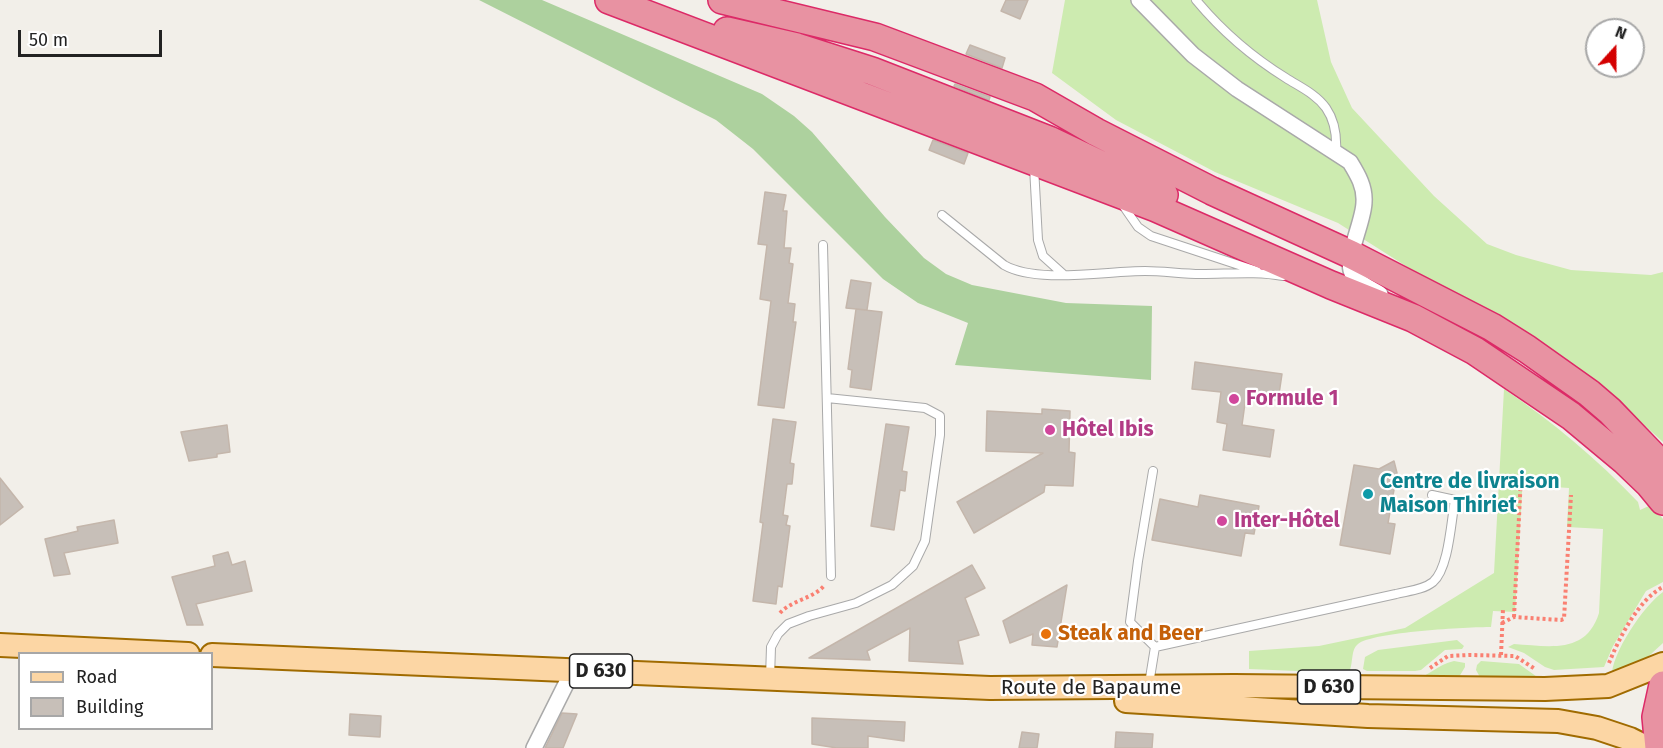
<!DOCTYPE html>
<meta charset="utf-8">
<style>
body{margin:0}
#map{position:relative;width:1663px;height:748px;overflow:hidden;background:#f2efe9;font-family:"Fira Sans",sans-serif}
canvas{display:block}
.legend{position:absolute;left:18px;top:652px;width:195px;height:78px;box-sizing:border-box;background:#fff;border:2px solid #a7a7a7;margin:0;padding:8px 10px;list-style:none;font-size:18px;color:#222}
.legend li{display:flex;align-items:center;gap:12px;height:30px}
.legend b{width:30px;border:2px solid #a7a7a7}
.north{position:absolute;left:1585px;top:18px;width:60px;height:60px;box-sizing:border-box;background:#fff;border:2px solid #a7a7a7;border-radius:50%;rotate:21deg;font-size:16px;font-weight:700;line-height:24px;text-align:center;color:#222}
.north::after{content:'';display:block;margin:auto;width:21px;height:27px;background:#d40000;clip-path:polygon(50% 0,100% 100%,50% 72%,0 100%)}
.scale{position:absolute;left:18px;top:30px;width:144px;height:27px;box-sizing:border-box;border:3px solid #222;border-top:0;padding-left:8px;font-size:18px;line-height:21px;white-space:nowrap;color:#222;-webkit-text-stroke:4px #fff;paint-order:stroke}
</style>
<div id="map">
<canvas width="1663" height="748"></canvas>
<ul class="legend">
<li><b style="height:8px;background:#fcd6a4"></b>Road</li>
<li><b style="height:16px;background:#c7bfb8"></b>Building</li>
</ul>
<div class="north">N</div>
<div class="scale">50 m</div>
</div>
<script>
const ctx = document.querySelector('canvas').getContext('2d');
ctx.lineJoin = 'round';
function fill(path, color) {
  ctx.fillStyle = color;
  ctx.fill(path, 'evenodd');
}
function stroke(path, color, width, dash) {
  ctx.strokeStyle = color;
  ctx.lineWidth = width;
  ctx.lineCap = dash ? 'butt' : 'round';
  ctx.setLineDash(dash || []);
  ctx.stroke(path);
}
function label(font, color, halo, rows, align = 'center') {
  ctx.font = font + ' "Fira Sans",sans-serif';
  ctx.lineWidth = 4.5;
  ctx.setLineDash([]);
  ctx.textBaseline = 'middle';
  ctx.strokeStyle = halo;
  ctx.fillStyle = color;
  for (const [text, x, y, turn = 0] of rows) {
    ctx.save();
    ctx.translate(x, y);
    ctx.rotate((+turn || 0) * Math.PI / 180);
    ctx.textAlign = isNaN(turn) ? turn : align;
    if (halo) ctx.strokeText(text, 0, 0);
    ctx.fillText(text, 0, 0);
    ctx.restore();
  }
}
const grass = new Path2D(`
 M 1065,0 L 1317,0 L 1331,62 L 1352,108 L 1434,196 L 1487,244 L 1516,255 L 1571,270 L 1651,275 L 1663,272 L 1663,442 L 1602,387 L 1491,314 L 1409,268 L 1338,223 L 1215,172 L 1116,120 L 1052,73 Z
 M 1504,389 C 1554,423 1596,458 1638,502 L 1640,510 L 1651,505 L 1663,519 L 1663,582 L 1646,591 L 1613,646 L 1604,667 L 1554,670 L 1545,667 L 1524,653 L 1508,647 L 1514,644 C 1548,646 1586,655 1599,613 L 1603,529 L 1567,527 L 1569,488 L 1554,487 L 1554,476 L 1523,475 L 1515,612 L 1493,611 L 1491,627 C 1469,627 1372,632 1358,644 C 1351,649 1353,662 1350,670 L 1343,673 L 1249,669 L 1249,651 L 1319,646 L 1405,628 L 1494,573 Z
 M 1663,592 L 1663,643 L 1638,666 L 1612,677 C 1610,655 1645,604 1663,592 Z
 M 1457,640 L 1464,646 L 1462,649 L 1445,650 L 1421,670 L 1415,671 L 1367,671 L 1363,669 L 1365,657 L 1378,650 Z
 M 1454,661 L 1465,663 L 1465,667 L 1459,677 L 1412,681 C 1429,676 1437,665 1454,661 Z
 M 1481,661 L 1519,664 L 1540,679 L 1481,679 L 1476,670 L 1477,665 Z`);
const forest = new Path2D(`
 M 479,0 L 542,0 L 762,94 L 794,116 L 812,132 L 885,217 L 924,258 L 946,274 L 972,285 L 1066,303 L 1152,306 L 1151,380 L 955,365 L 968,323 L 918,303 L 883,279 L 753,149 L 716,120 Z`);
const building = new Path2D(`
 M 1006,0 L 1028,0 L 1020,19 L 1001,11 Z
 M 970,45 L 1005,58 L 1002,68 L 966,54 Z
 M 955,84 L 990,97 L 989,100 L 954,86 Z
 M 933,140 L 968,153 L 964,164 L 929,150 Z
 M 765,192 L 786,195 L 783,211 L 787,211 L 784,248 L 791,248 L 789,263 L 793,264 L 788,303 L 795,304 L 793,322 L 796,322 L 784,408 L 758,405 L 771,301 L 760,299 L 767,245 L 758,244 Z
 M 851,280 L 871,283 L 867,310 L 846,308 Z
 M 856,309 L 882,312 L 871,390 L 850,387 L 852,370 L 848,369 Z
 M 1195,362 L 1282,374 L 1278,401 L 1246,396 L 1242,425 L 1274,430 L 1270,457 L 1223,450 L 1227,424 L 1217,422 L 1221,392 L 1192,389 Z
 M 1042,409 L 1070,411 L 1069,452 L 1075,453 L 1073,486 L 1045,485 L 1044,492 L 974,533 L 957,502 L 1043,453 L 986,451 L 987,411 L 1042,414 Z
 M 773,419 L 796,422 L 790,463 L 794,464 L 792,484 L 787,484 L 783,515 L 788,516 L 786,525 L 790,526 L 782,587 L 778,586 L 776,604 L 753,601 L 763,523 L 760,522 Z
 M 886,424 L 909,427 L 902,471 L 907,472 L 905,491 L 900,490 L 894,530 L 871,526 Z
 M 227,425 L 230,452 L 217,454 L 217,457 L 189,461 L 181,432 Z
 M 1394,461 L 1397,473 L 1388,523 L 1395,524 L 1390,554 L 1340,545 L 1354,465 L 1379,469 Z
 M 0,478 L 23,507 L 0,525 Z
 M 1200,495 L 1259,506 L 1254,534 L 1245,533 L 1241,556 L 1152,540 L 1160,499 L 1198,507 Z
 M 114,520 L 118,543 L 64,553 L 70,574 L 54,576 L 45,539 L 78,531 L 77,527 Z
 M 228,552 L 232,565 L 245,561 L 252,591 L 196,604 L 203,625 L 187,625 L 172,577 L 215,566 L 213,556 Z
 M 972,565 L 985,588 L 965,598 L 979,635 L 958,641 L 963,664 L 909,661 L 910,628 L 867,651 L 870,660 L 809,658 Z
 M 1067,585 L 1057,647 L 1032,645 L 1033,634 L 1010,643 L 1003,621 Z
 M 562,713 L 577,714 L 563,748 L 545,748 Z
 M 350,714 L 381,716 L 380,737 L 349,735 Z
 M 812,718 L 905,722 L 904,741 L 868,736 L 868,748 L 837,748 L 812,744 Z
 M 1022,732 L 1039,734 L 1037,748 L 1019,748 Z
 M 1116,732 L 1153,734 L 1152,748 L 1115,748 Z`);
const path = new Path2D(`
 M 780,613 C 792,600 812,599 824,586
 M 1514,617 L 1521,477
 M 1502,623 L 1514,617 L 1561,620 L 1564,619 L 1571,495
 M 1501,655 L 1503,609
 M 1609,663 C 1619,638 1639,599 1663,587
 M 1430,668 L 1448,656 L 1470,655 L 1515,656 L 1535,669`);
const lane = new Path2D(`
 M 1196,0 C 1221,30 1252,57 1286,78 C 1300,87 1316,94 1326,108 C 1335,121 1337,136 1336,152
 M 1034,167 L 1038,240 L 1043,256 L 1063,274
 M 1122,204 L 1138,227 L 1151,236 L 1257,271
 M 942,215 L 1004,265 C 1037,284 1106,271 1145,271 C 1164,271 1182,274 1201,274 C 1229,274 1256,271 1283,276
 M 823,245 L 831,576
 M 1153,471 L 1138,561 L 1130,622 L 1155,647
 M 770,678 L 771,647 L 778,634 L 788,624 L 809,616 L 856,603 L 892,585 L 913,566 L 925,541 L 940,435 L 940,416 L 925,408 L 827,398
 M 1149,684 L 1155,647 L 1396,594 C 1408,591 1423,590 1433,582 C 1449,568 1451,521 1455,500 L 1432,495`);
const street = new Path2D(`
 M 1139,0 L 1193,55 L 1237,89 L 1350,162 C 1358,175 1365,187 1364,202 C 1364,222 1343,260 1353,275 C 1358,283 1372,289 1380,294
 M 534,748 L 573,670`);
const primary = new Path2D(`
 M 0,645 L 188,654
 M 212,655 L 990,688 L 1234,686 L 1545,689 L 1608,686 L 1663,664
 M 1126,701 L 1368,716 L 1558,721 L 1597,728 L 1630,739 L 1648,748`);
const highway = new Path2D(`
 M 609,0 L 1156,208 L 1331,285 L 1413,318 L 1475,351 L 1571,416 L 1625,461 L 1649,484 L 1663,501
 M 722,0 L 875,37 L 1035,97 L 1096,132 L 1212,191 L 1350,254 L 1492,327 L 1527,349 L 1589,393 L 1610,411 L 1663,466
 M 727,31 L 797,47 L 872,71 L 1049,140 L 1164,195
 M 1659,748 L 1656,717 L 1663,685`);
const markers = [
 [1234,399,6,"#d1479c"],
 [1050,430,6,"#d1479c"],
 [1368,494,6,"#0f9aa8"],
 [1222,521,6,"#d1479c"],
 [1046,634,6,"#e8710a"]
];
const shields = [
 [601,671,63],
 [1329,687,63]
];
const shieldNames = [
 ["D 630",601,671],
 ["D 630",1329,687]
];
const hotelNames = [
 ["Formule 1",1246,399],
 ["Hôtel Ibis",1062,430],
 ["Inter-Hôtel",1234,521]
];
const cultureNames = [
 ["Centre de livraison",1380,482],
 ["Maison Thiriet",1380,506]
];
const foodNames = [
 ["Steak and Beer",1058,634]
];
const streetNames = [
 ["Route de Bapaume",1091,688]
];
fill(grass, '#cdebb0');
fill(forest, '#add19e');
fill(building, '#c7bfb8');
stroke(building, '#c4b6ab', 1.5);
stroke(lane, '#a9a9a9', 10);
stroke(street, '#a9a9a9', 18);
stroke(primary, '#a06b00', 26);
stroke(highway, '#dc2a67', 30);
stroke(path, '#fa8072', 4, [3, 3]);
stroke(lane, '#fff', 8);
stroke(street, '#fff', 15);
stroke(primary, '#fcd6a4', 22);
stroke(highway, '#e892a2', 27);
for (const [x, y, r, color] of markers) {
  const dot = new Path2D();
  dot.arc(x, y, r, 0, 2 * Math.PI);
  ctx.fillStyle = color;
  ctx.fill(dot);
  stroke(dot, '#fff', 2);
}
for (const [x, y, w] of shields) {
  const box = new Path2D();
  box.roundRect(x - w / 2, y - 17, w, 34, 4.5);
  ctx.fillStyle = '#fff';
  ctx.fill(box);
  stroke(box, '#222', 1.5);
}
label('bold 20px', '#222', null, shieldNames);
label('bold 21px', '#b23c85', '#fff', hotelNames, 'left');
label('bold 21px', '#0d838f', '#fff', cultureNames, 'left');
label('bold 21px', '#c56008', '#fff', foodNames, 'left');
label('21px', '#222', '#fff', streetNames);
</script>
